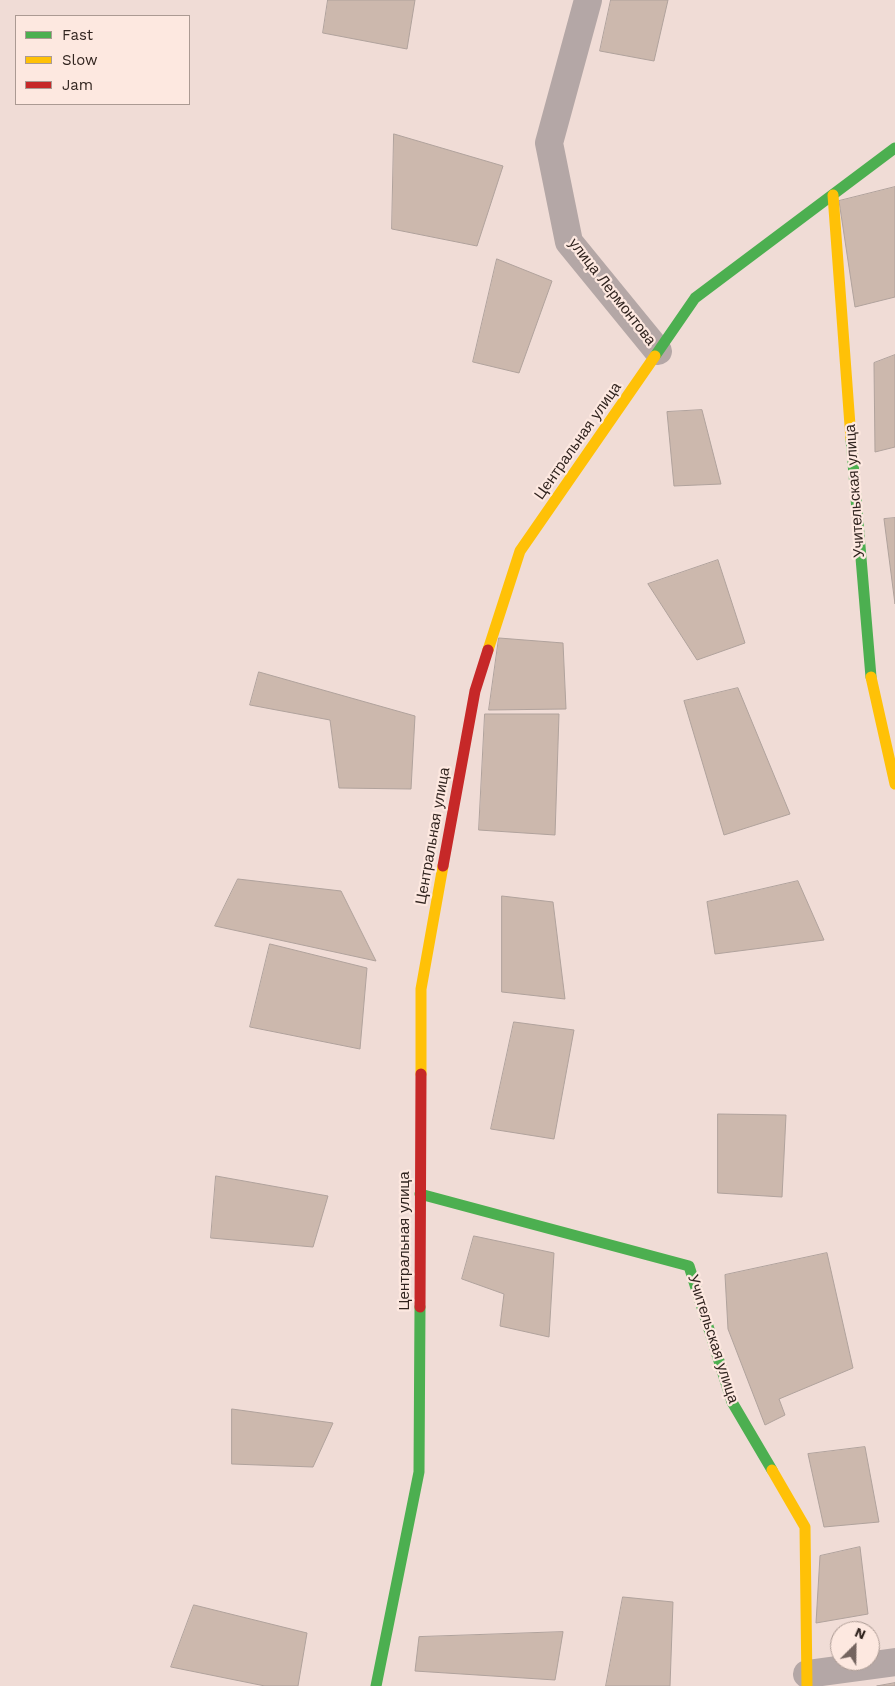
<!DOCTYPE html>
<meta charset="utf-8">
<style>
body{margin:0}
#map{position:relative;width:895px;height:1686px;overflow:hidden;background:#f0dcd6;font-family:"Work Sans",sans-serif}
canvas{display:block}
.legend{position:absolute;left:15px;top:15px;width:175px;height:90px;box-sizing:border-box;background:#fde8e0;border:1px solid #ab9a93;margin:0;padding:6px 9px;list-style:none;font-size:15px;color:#31241f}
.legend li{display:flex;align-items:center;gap:10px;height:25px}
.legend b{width:25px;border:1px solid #ab9a93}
.north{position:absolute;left:830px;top:1621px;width:50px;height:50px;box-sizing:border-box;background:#fde8e0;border:1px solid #ab9a93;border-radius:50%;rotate:23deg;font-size:14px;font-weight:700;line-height:20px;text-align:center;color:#31241f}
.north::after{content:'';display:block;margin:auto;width:18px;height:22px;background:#74645f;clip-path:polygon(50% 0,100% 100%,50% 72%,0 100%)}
</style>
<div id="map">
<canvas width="895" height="1686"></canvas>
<ul class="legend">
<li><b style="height:6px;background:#4caf50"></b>Fast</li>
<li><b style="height:6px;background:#ffc107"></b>Slow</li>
<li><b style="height:6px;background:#c62828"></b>Jam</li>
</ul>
<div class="north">N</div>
</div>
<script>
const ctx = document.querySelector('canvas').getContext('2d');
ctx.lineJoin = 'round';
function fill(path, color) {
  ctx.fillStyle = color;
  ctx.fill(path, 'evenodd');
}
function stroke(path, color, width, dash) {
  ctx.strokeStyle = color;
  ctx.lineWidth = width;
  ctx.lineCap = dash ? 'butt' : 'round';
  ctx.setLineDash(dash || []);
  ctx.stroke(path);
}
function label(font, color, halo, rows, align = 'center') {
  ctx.font = font + ' "Work Sans",sans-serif';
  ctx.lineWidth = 4.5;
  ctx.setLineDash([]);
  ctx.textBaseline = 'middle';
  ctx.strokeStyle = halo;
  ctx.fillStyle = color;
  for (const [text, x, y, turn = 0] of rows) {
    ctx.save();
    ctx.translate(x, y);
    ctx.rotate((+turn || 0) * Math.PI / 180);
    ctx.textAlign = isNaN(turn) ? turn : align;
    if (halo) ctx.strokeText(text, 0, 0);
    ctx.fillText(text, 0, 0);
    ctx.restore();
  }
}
const building = new Path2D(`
 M 328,0 L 415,0 L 407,49 L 323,33 Z
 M 611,0 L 668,0 L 654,61 L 600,51 Z
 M 394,134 L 503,166 L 477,246 L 392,229 Z
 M 895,187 L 895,297 L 855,307 L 839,201 Z
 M 497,259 L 552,281 L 519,373 L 473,362 Z
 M 895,355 L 895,447 L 875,452 L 874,363 Z
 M 702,410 L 721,484 L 674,486 L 667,412 Z
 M 895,518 L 895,604 L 884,519 Z
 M 718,560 L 745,643 L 697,660 L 648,584 Z
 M 499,638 L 563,643 L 566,709 L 489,710 Z
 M 259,672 L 415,716 L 411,789 L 339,788 L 330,720 L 250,705 Z
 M 738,688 L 790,814 L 724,835 L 684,701 Z
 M 485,714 L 559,714 L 555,835 L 479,830 Z
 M 238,879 L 341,891 L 376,961 L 215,926 Z
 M 798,881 L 824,940 L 715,954 L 707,902 Z
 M 502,896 L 553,902 L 565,999 L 502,992 Z
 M 270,944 L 367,968 L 360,1049 L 250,1027 Z
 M 514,1022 L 574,1030 L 554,1139 L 491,1129 Z
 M 718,1114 L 786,1115 L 782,1197 L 718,1193 Z
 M 216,1176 L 328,1196 L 313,1247 L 211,1238 Z
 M 474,1236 L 554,1253 L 549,1337 L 500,1326 L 504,1294 L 462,1279 Z
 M 827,1253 L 853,1368 L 779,1399 L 785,1415 L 765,1425 L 728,1329 L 725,1275 Z
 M 232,1409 L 333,1423 L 313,1467 L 232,1464 Z
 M 865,1447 L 879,1522 L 824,1527 L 808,1454 Z
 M 860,1547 L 868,1614 L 816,1623 L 820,1556 Z
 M 623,1597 L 673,1602 L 670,1686 L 606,1686 Z
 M 194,1605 L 307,1633 L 298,1686 L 265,1686 L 171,1667 Z
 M 563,1632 L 555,1680 L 415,1671 L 419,1637 Z
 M 895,1683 L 895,1686 L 877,1686 Z`);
const street = new Path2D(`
 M 588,0 L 549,143 L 569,242 L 658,351
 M 807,1674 L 895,1662`);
const fast = new Path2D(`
 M 655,356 L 695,298 L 895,148
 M 851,439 L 871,677
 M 420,1194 L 689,1266 L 732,1402 L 772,1470
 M 376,1686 L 419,1472 L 420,1307`);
const slow = new Path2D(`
 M 833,195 L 851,439
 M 488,650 L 520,551 L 655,356
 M 871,677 L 895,784
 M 421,1074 L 421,989 L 443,866
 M 772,1470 L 805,1527 L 807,1686`);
const jam = new Path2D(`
 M 443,866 L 475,691 L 488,650
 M 420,1307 L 421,1074`);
const streetNames = [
 ["улица Лермонтова",612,292,52],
 ["Центральная улица",578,441,-55],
 ["Учительская улица",855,491,-94],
 ["Центральная улица",433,836,-80],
 ["Центральная улица",405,1241,-90],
 ["Учительская улица",713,1339,72]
];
fill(building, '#ccb8ad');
stroke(building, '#b0a29c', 1);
stroke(street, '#b4a7a6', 28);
stroke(fast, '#4caf50', 11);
stroke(slow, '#ffc107', 11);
stroke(jam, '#c62828', 11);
label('15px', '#31241f', '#fde8e0', streetNames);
</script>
